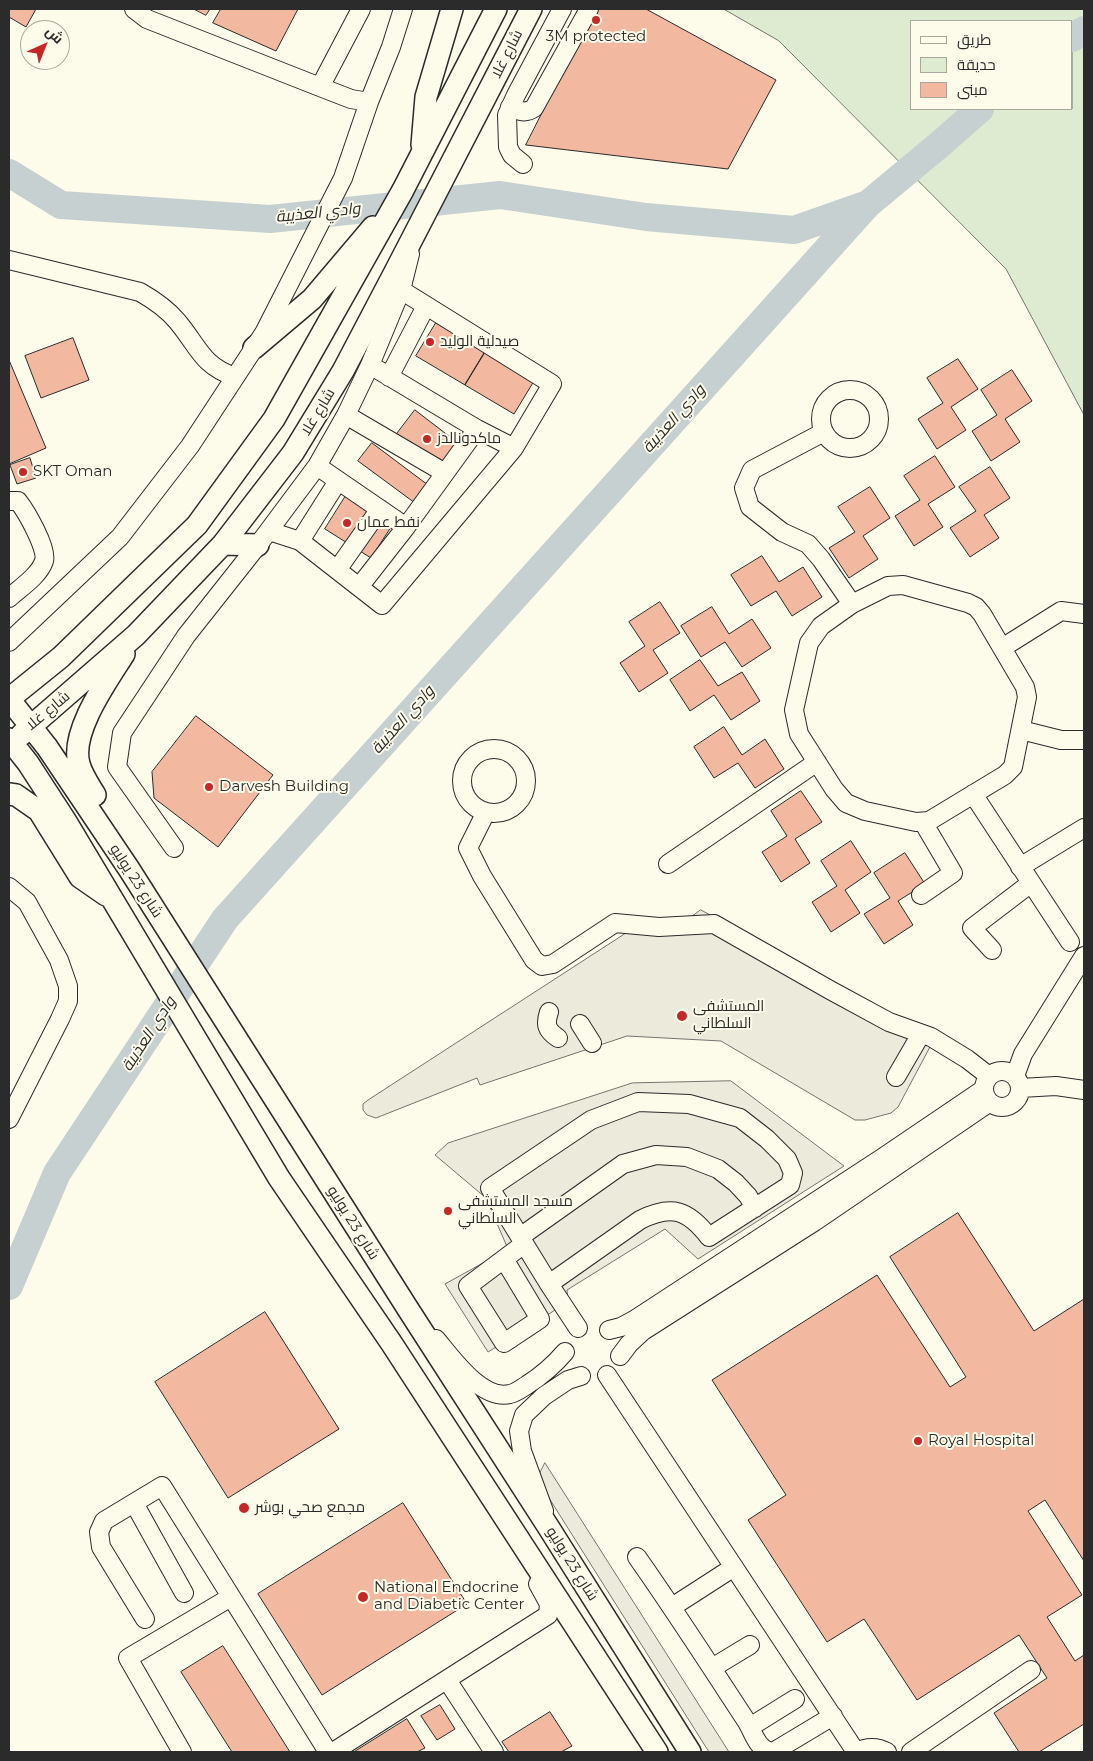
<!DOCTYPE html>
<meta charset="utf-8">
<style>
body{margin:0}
#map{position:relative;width:1093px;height:1761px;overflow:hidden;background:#fdfbea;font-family:Montserrat,Cairo,sans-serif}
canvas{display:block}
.frame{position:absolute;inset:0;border:10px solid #2b2b2b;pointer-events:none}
.legend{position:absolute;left:910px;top:20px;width:162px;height:90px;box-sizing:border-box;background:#fdfbea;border:1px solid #a9a89e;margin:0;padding:6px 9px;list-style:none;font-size:15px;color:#2b2b2b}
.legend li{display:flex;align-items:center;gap:10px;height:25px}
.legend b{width:25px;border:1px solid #a9a89e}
.north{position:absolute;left:20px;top:20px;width:50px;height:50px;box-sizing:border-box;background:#fdfbea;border:1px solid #a9a89e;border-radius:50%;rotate:44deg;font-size:14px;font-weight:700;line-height:20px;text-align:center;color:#2b2b2b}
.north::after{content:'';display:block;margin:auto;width:18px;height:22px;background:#c62828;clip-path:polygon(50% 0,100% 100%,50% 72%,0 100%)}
</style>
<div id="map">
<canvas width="1093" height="1761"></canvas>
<div class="frame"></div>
<ul class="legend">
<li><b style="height:6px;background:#fdfbea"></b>طريق</li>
<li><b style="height:14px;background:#deebd1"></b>حديقة</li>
<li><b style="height:14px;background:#f2b8a0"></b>مبنى</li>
</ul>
<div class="north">ش</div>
</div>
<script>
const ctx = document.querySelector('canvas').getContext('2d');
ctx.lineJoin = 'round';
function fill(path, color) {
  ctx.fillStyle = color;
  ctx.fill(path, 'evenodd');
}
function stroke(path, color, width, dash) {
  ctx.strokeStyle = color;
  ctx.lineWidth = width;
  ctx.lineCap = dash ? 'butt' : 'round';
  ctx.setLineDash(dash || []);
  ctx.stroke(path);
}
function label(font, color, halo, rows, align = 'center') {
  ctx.font = font + ' Montserrat,Cairo,sans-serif';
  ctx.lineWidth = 4;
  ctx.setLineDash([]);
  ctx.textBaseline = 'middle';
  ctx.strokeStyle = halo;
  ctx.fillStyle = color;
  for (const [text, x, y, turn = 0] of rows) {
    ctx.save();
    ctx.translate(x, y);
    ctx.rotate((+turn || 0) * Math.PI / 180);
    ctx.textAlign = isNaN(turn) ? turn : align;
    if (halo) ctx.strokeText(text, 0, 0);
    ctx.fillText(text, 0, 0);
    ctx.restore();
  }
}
const green = new Path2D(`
 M 724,9 L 1084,9 L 1084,415 L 1006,269 L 779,41 ZM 912,21 L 1072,21 L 1072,109 L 912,109 Z`);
const parking = new Path2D(`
 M 701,910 L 912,1025 L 938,1032 L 898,1107 L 891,1113 L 865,1120 L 855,1120 L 721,1041 L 627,1036 L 480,1085 L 477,1078 L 376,1118 L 367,1115 L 363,1110 L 363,1104 L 368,1100 L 629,931 L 684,922 Z
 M 731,1081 L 844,1166 L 698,1259 L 665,1229 L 567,1290 L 568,1302 L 488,1352 L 445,1284 L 508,1249 L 486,1198 L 435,1155 L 448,1143 L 632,1083 Z
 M 545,1463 L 729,1752 L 709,1752 L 537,1479 Z`);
const river = new Path2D(`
 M 1072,38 L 1084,30
 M 9,173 L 61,205 L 270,219 L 500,195 L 646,217 L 794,230 L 868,204 L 939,145 L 980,109
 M 9,1286 L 57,1173 L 225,919 L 868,204`);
const building = new Path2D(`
 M 9,9 L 36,9 L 26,27 L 9,17 Z
 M 194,9 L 210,9 L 206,15 Z
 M 221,9 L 298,9 L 276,51 L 213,23 Z
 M 595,9 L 646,9 L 776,80 L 728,169 L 526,145 Z
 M 436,323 L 485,352 L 465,385 L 416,356 Z
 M 73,338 L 89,380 L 41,398 L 25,356 Z
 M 485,352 L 534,381 L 514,414 L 465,385 Z
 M 958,359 L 978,389 L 951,407 L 966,430 L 937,449 L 918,419 L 943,403 L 927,378 Z
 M 9,360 L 46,448 L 9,464 Z
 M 1012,370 L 1032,401 L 1005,419 L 1020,442 L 991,461 L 972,431 L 997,415 L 981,390 Z
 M 415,410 L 458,443 L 440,468 L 396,435 Z
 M 372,443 L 428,485 L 415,503 L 358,461 Z
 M 935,456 L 955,487 L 928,504 L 943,527 L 914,546 L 895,516 L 920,500 L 904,476 Z
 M 30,458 L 36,478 L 17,484 L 10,465 Z
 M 990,467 L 1010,498 L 984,515 L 999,538 L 970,557 L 950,528 L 976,511 L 959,487 Z
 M 870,487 L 890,518 L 863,536 L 878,559 L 849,578 L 829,548 L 855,532 L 838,507 Z
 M 347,494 L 393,524 L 371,558 L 325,529 Z
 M 762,556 L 779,582 L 803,567 L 822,597 L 792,616 L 776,591 L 751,606 L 731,575 Z
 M 660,602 L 680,633 L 653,650 L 668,673 L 639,692 L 620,663 L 645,646 L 629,622 Z
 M 712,607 L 729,634 L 752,619 L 771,648 L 742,667 L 725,642 L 701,657 L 681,626 Z
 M 700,660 L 718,686 L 742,672 L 760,701 L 731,720 L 714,695 L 690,711 L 670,680 Z
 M 196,716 L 273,775 L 218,847 L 154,798 L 152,772 Z
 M 724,727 L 742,755 L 765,739 L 784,769 L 755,788 L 738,763 L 714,778 L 694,747 Z
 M 801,791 L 822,822 L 795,839 L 810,863 L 781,882 L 762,852 L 787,836 L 771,811 Z
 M 851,841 L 871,872 L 845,890 L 860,913 L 831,932 L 812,902 L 837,886 L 821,861 Z
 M 905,853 L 925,884 L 898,901 L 913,925 L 884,944 L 864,914 L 890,898 L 874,873 Z
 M 958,1213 L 1034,1331 L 1084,1299 L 1084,1561 L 1045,1500 L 1028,1511 L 1082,1595 L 1047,1617 L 1075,1661 L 1084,1655 L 1084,1724 L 1039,1752 L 1019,1752 L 994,1713 L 1047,1678 L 1019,1635 L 917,1700 L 864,1619 L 827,1642 L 748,1520 L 786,1495 L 712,1380 L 877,1275 L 950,1387 L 966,1377 L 890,1257 Z
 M 265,1312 L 339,1429 L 228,1498 L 155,1382 Z
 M 403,1503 L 467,1604 L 322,1695 L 258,1594 Z
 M 223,1646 L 290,1752 L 232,1752 L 181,1672 Z
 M 440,1705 L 455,1729 L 437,1740 L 421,1716 Z
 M 550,1712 L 572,1746 L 561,1752 L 509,1752 L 502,1742 Z
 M 407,1719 L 425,1748 L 417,1752 L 354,1752 Z`);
const minor = new Path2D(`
 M 134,9 L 147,19 L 320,87
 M 361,9 L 320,87 L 351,99 L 369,102
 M 510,107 C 519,111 525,114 534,108 L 589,9
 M 523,164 L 512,155 L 508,147 L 507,115 L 516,95 L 562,9
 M 9,260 L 140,292 C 154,300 167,309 177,321 C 199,347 201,365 235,377
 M 370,365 L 477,429 L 514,448 L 552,384 L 401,290
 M 389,377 L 426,306
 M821 419a29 29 0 1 1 58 0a29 29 0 1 1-58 0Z
 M 346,415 L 445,473
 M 824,432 L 752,470 L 744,488 L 750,507 L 782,532 L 808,544 L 821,559 L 852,604
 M 317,466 L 406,527 L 359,587
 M 9,501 L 18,501 C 26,511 48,549 44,561 C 39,576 20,588 9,598
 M 406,527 L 477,429
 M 269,531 L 300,541 L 382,605 L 514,448
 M 300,541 L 338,481
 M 337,570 L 380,509
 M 903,585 L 968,603 L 976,607 L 982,614 L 1025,687 L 1027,697 L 1013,767 L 1005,775 L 929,821 L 916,822 L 865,811 L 846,803 L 834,789 L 799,734 L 794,710 L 809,643 L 821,626 L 852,604 L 888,586 Z
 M 9,642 L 120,537 L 190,446 L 264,333 L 343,178 L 369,102 L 391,47 L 403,9
 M 1002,648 L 1061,611 L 1084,614
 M 1021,730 L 1061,740 L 1084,740
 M462 781a32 32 0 1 1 64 0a32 32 0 1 1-64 0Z
 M 973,794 L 1070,942
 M 486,812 L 468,848 L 482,876 L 534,960 L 542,966 L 553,964 L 615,923 L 659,927 L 714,924 L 830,990 L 889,1022 L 931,1037 L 967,1059 L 989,1076
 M 174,848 L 117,767 L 122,733 L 186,636 L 258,545 L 317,466 L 346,415 L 370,365 L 401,290 L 410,254
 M 668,864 L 817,762
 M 1020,867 L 1084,828
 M 9,887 L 27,902 L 59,960 L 68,986 L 68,1001 L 60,1019 L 9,1119
 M 921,895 L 953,873 L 923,822
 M 992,950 L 972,928 L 1031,883
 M 549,1012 C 545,1024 546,1030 558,1038
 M 580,1024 L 592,1043
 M984 1089a18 18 0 1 1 36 0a18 18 0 1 1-36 0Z
 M 1015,1076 L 1023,1054 L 1084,956
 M 896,1077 L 921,1034
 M 1020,1088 L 1056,1086 L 1084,1090
 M 520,1237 L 623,1164 L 656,1155 L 687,1157 L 718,1169 L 736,1183 L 748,1196 L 755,1208
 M 504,1259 L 540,1319 L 504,1343 L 468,1286 L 524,1244
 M 549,1284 L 640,1220 C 672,1204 688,1210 709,1237 L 790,1185 L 793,1173 L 787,1159 L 767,1139 L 740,1118 L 689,1104 L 638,1102 L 591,1120 L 490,1188 L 549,1284 L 578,1328
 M 609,1330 L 621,1327 L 634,1320 L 882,1158 L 984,1089
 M 436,1339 C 452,1358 482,1401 510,1394 C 516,1393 522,1388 527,1385 C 541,1376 554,1365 565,1352
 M 620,1356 L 629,1344 L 643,1331 L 814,1222 L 990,1102
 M 607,1375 L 856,1752
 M 134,1503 L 184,1593
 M 544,1511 L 522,1451 L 519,1431 L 524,1415 L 544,1396 L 568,1380 L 581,1376
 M 637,1557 C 675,1611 711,1667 747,1722 C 754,1734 758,1751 773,1752 L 833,1716
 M 672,1607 L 734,1567
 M 145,1619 L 101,1547 L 99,1532 L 104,1521 L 162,1486 L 328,1752
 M 712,1668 L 750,1645
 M 447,1680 L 494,1752
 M 750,1727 L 795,1699
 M 182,1752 L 128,1658 L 231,1597
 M 333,1752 L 548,1615 L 549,1604 L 538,1584
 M 856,1752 C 866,1747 876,1746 887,1752
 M 911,1752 L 1031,1670`);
const major = new Path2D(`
 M 422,145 L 426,97 L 452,9
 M 254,348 L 312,299 L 373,227
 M 223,544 L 258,545
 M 9,699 L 47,747 L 129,869 L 408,1309 L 549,1528 L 690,1752
 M 9,699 L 61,657 L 197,525 L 274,419 L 403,190 L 496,9
 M 21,735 L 136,635 L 223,544 L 293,453 L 343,371 L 396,270 L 531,9
 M 9,739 L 28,763 L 65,820 L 279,1178 L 392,1344 L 657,1752
 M 9,794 L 16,795 L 39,811 L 80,877 L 106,895
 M 95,795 C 89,785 82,775 79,764 C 70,732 107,681 124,654`);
const markers = [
 [596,20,5,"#c62828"],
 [430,342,5,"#c62828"],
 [427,439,5,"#c62828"],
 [23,472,5,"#c62828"],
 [347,523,5,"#c62828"],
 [209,787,5,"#c62828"],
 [682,1016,6,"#c62828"],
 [448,1211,5,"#c62828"],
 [918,1441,5,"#c62828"],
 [244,1508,6,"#c62828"],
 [363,1597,6,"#c62828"]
];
const poiNames = [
 ["3M protected",596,37,"center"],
 ["صيدلية الوليد",440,342],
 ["ماكدونالدز",437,439],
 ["SKT Oman",33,472],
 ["نفط عمان",357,523],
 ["Darvesh Building",219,787],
 ["المستشفى",693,1007],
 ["السلطاني",693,1024],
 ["مسجد المستشفى",458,1202],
 ["السلطاني",458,1219],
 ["Royal Hospital",928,1441],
 ["مجمع صحي بوشر",255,1508],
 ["National Endocrine",374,1588],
 ["and Diabetic Center",374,1605]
];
const streetNames = [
 ["شارع غلا",507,54,-63],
 ["شارع غلا",318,412,-59],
 ["شارع غلا",48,711,-40],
 ["شارع 23 يوليو",136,881,57],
 ["شارع 23 يوليو",353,1223,58],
 ["شارع 23 يوليو",572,1564,58]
];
const waterNames = [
 ["وادي العذيبة",318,213,-6],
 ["وادي العذيبة",674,419,-48],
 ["وادي العذيبة",403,720,-48],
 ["وادي العذيبة",149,1034,-57]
];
fill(green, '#deebd1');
stroke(green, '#74746e', 1);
fill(parking, '#eceadb');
stroke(parking, '#74746e', 1);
stroke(river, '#c7d0d0', 28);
fill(building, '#f2b8a0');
stroke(building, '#2b2b2b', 1);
stroke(minor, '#2b2b2b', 20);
stroke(major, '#2b2b2b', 24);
stroke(minor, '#fdfbea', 18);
stroke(major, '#fdfbea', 21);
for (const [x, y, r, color] of markers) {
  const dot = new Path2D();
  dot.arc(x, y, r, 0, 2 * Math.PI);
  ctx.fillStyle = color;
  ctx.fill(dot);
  stroke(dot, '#fdfbea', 2);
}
label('15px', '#2b2b2b', '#fdfbea', poiNames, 'left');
label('15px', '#2b2b2b', '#fdfbea', streetNames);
label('italic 16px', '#2b2b2b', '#fdfbea', waterNames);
</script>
